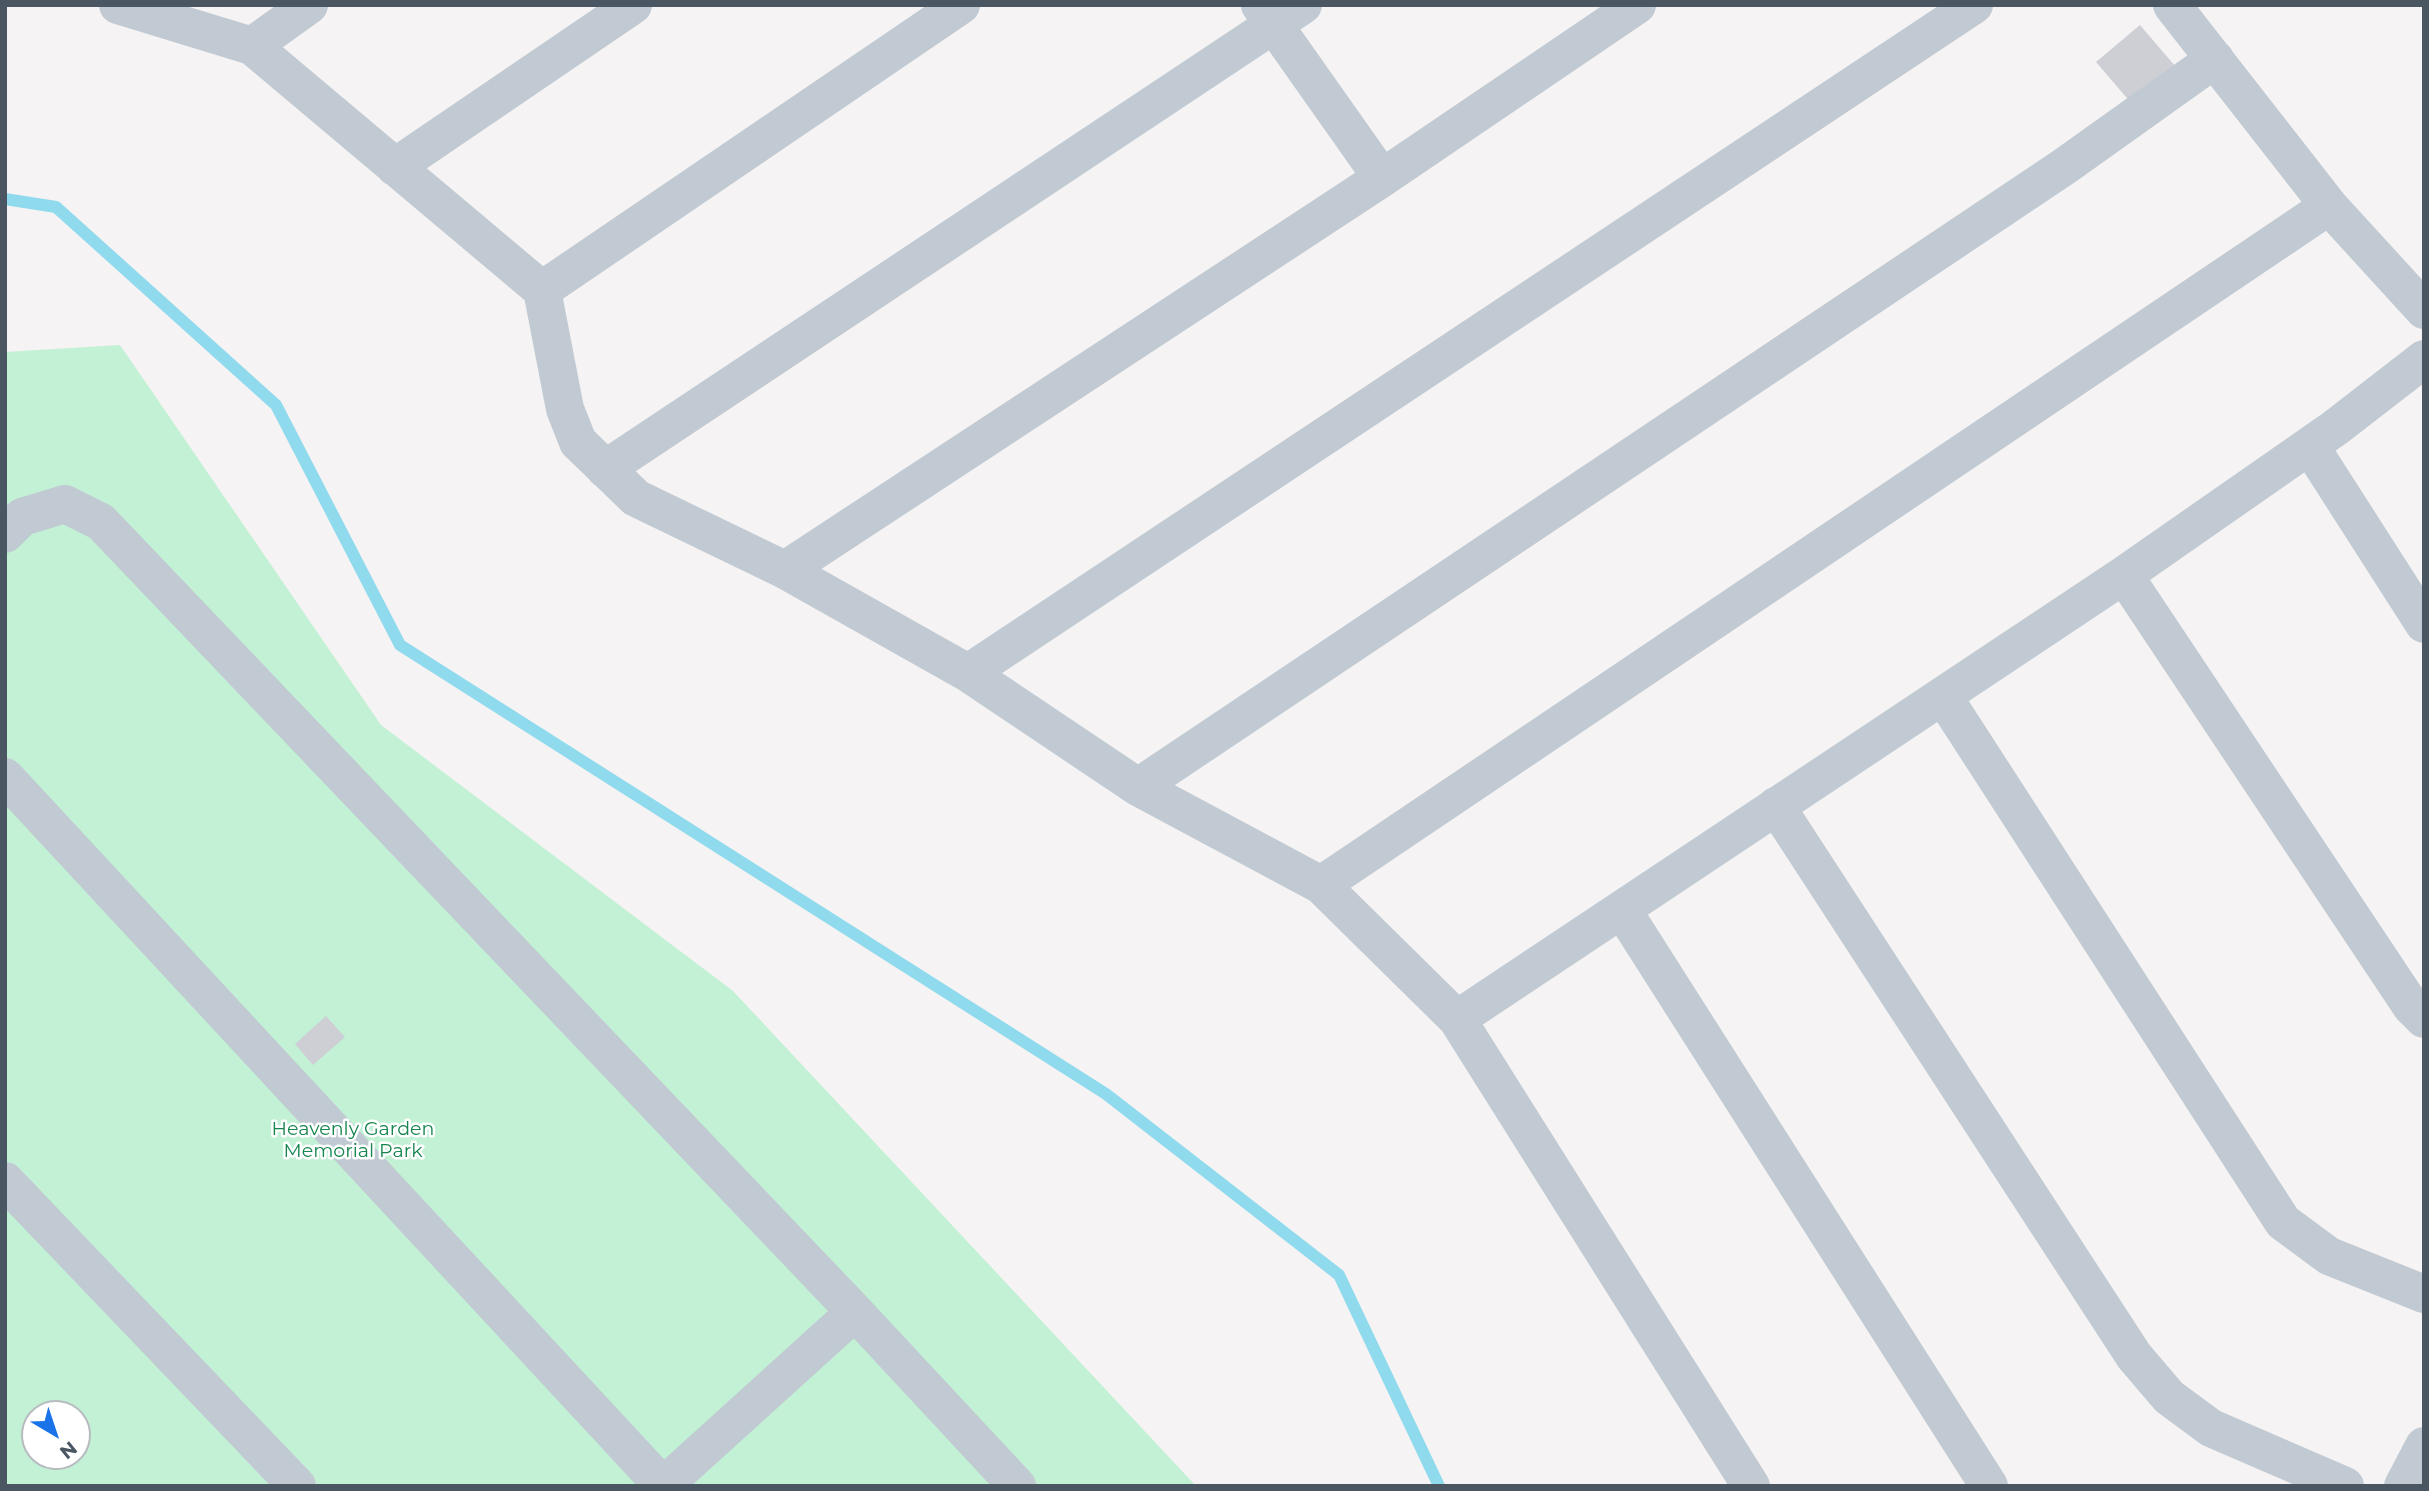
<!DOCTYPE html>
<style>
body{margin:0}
#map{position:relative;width:2429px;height:1491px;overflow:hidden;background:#f5f3f3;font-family:Montserrat,sans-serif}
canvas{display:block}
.frame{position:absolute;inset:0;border:7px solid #4a5661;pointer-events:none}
.north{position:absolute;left:21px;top:1400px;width:70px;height:70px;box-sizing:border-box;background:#fff;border:2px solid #b7bbc0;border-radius:50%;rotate:141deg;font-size:19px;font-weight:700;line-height:28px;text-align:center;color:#4a5661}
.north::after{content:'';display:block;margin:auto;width:24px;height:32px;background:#1a73e8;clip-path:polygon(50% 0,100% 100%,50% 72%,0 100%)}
</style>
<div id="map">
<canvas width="2429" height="1491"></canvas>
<div class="frame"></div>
<div class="north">N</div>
</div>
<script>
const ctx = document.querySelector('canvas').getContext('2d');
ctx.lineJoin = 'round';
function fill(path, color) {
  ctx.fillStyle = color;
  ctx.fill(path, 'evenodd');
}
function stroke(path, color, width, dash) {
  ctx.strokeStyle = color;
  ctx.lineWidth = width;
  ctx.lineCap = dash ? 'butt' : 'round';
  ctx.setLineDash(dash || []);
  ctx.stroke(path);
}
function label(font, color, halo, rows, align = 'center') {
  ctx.font = font + ' Montserrat,sans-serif';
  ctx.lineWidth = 5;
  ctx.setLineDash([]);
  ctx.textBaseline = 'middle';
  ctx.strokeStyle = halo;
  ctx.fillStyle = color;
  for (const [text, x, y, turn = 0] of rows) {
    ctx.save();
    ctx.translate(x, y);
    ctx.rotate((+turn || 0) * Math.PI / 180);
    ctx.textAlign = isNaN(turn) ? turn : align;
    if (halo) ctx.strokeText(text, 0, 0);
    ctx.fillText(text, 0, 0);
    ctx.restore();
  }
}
const green = new Path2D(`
 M 120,345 L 381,725 L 733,991 L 1196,1486 L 5,1486 L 5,352 ZM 35,1414 L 77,1414 L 77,1456 L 35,1456 Z`);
const stream = new Path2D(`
 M 5,199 L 56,207 L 276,405 L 400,645 L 1106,1094 L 1339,1275 L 1439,1486`);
const building = new Path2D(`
 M 2140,25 L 2175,66 L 2132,104 L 2096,62 Z
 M 326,1016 L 345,1037 L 313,1065 L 295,1044 Z`);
const minor = new Path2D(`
 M 118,5 L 252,46 L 542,290 L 565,409 L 578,442 L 636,498 L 785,570 L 968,673 L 1138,787 L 1321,885 L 1457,1019 L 1751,1486
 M 1260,5 L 1382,178
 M 2172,5 L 2329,206 L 2424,310
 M 252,46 L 309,5
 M 395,167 L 633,5
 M 542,290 L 961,5
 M 2310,446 L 2424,624
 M 605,469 L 1303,5
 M 5,534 L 22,517 L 65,504 L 101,522 L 855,1312 L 1017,1486
 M 785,570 L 1382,178 L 1637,5
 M 2124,575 L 2411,1006 L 2424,1019
 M 968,673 L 1974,5
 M 1943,696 L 2283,1222 L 2329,1256 L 2424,1294
 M 5,777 L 663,1486
 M 1138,787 L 2065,166 L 2215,59
 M 1776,806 L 2134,1356 L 2169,1397 L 2211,1428 L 2345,1486
 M 1321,885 L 2329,206
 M 1623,911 L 1989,1486
 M 1457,1019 L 2124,575 L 2335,428 L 2424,359
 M 5,1181 L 297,1486
 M 663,1486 L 855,1312
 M 2403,1486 L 2424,1446`);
const parkNames = [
 ["Heavenly Garden",353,1129],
 ["Memorial Park",353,1151]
];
fill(green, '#c3f1d5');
stroke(stream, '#90daee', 12);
fill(building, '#cdcfd5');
stroke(minor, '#c1cad2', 38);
label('19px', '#17864f', '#fff', parkNames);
</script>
